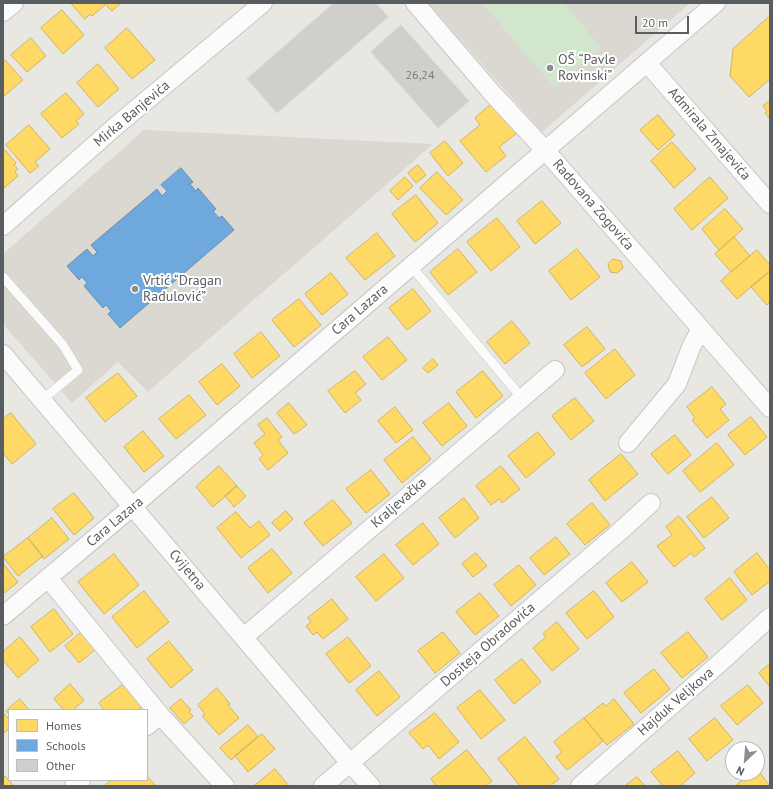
<!DOCTYPE html>
<meta charset="utf-8">
<style>
body{margin:0}
#map{position:relative;width:773px;height:789px;overflow:hidden;background:#e9e7e2;font-family:"PT Sans",sans-serif}
canvas{display:block}
.frame{position:absolute;inset:0;border:4px solid #585d61;pointer-events:none}
.legend{position:absolute;left:8px;top:709px;width:140px;height:72px;box-sizing:border-box;background:#fff;border:1px solid #bcbec0;margin:0;padding:5px 7px;list-style:none;font-size:12px;color:#585d61}
.legend li{display:flex;align-items:center;gap:8px;height:20px}
.legend b{width:20px;border:1px solid #bcbec0}
.north{position:absolute;left:725px;top:741px;width:40px;height:40px;box-sizing:border-box;background:#fff;border:1px solid #bcbec0;border-radius:50%;rotate:206deg;font-size:11px;font-weight:700;line-height:16px;text-align:center;color:#585d61}
.north::after{content:'';display:block;margin:auto;width:14px;height:18px;background:#8b8d8e;clip-path:polygon(50% 0,100% 100%,50% 72%,0 100%)}
.scale{position:absolute;left:635px;top:16px;width:54px;height:18px;box-sizing:border-box;border:2px solid #585d61;border-top:0;padding-left:5px;font-size:12px;line-height:14px;white-space:nowrap;color:#585d61;-webkit-text-stroke:3px #fff;paint-order:stroke}
</style>
<div id="map">
<canvas width="773" height="789"></canvas>
<div class="frame"></div>
<ul class="legend">
<li><b style="height:11px;background:#ffd966"></b>Homes</li>
<li><b style="height:11px;background:#6fa8dc"></b>Schools</li>
<li><b style="height:11px;background:#d1cfcc"></b>Other</li>
</ul>
<div class="north">N</div>
<div class="scale">20 m</div>
</div>
<script>
const ctx = document.querySelector('canvas').getContext('2d');
ctx.lineJoin = 'round';
function fill(path, color) {
  ctx.fillStyle = color;
  ctx.fill(path, 'evenodd');
}
function stroke(path, color, width, dash) {
  ctx.strokeStyle = color;
  ctx.lineWidth = width;
  ctx.lineCap = dash ? 'butt' : 'round';
  ctx.setLineDash(dash || []);
  ctx.stroke(path);
}
function label(font, color, halo, rows, align = 'center') {
  ctx.font = font + ' "PT Sans",sans-serif';
  ctx.lineWidth = 4;
  ctx.setLineDash([]);
  ctx.textBaseline = 'middle';
  ctx.strokeStyle = halo;
  ctx.fillStyle = color;
  for (const [text, x, y, turn = 0] of rows) {
    ctx.save();
    ctx.translate(x, y);
    ctx.rotate((+turn || 0) * Math.PI / 180);
    ctx.textAlign = isNaN(turn) ? turn : align;
    if (halo) ctx.strokeText(text, 0, 0);
    ctx.fillText(text, 0, 0);
    ctx.restore();
  }
}
const education = new Path2D(`
 M 428,3 L 690,3 L 542,132 Z
 M 144,130 L 433,144 L 148,392 L 118,362 L 72,403 L 3,324 L 3,254 Z`);
const green = new Path2D(`
 M 482,3 L 563,3 L 601,47 L 554,87 Z`);
const homes = new Path2D(`
 M 71,3 L 103,3 L 105,5 L 92,16 L 90,14 L 85,19 Z
 M 105,3 L 121,3 L 112,11 Z
 M 62,10 L 84,35 L 63,54 L 41,28 Z
 M 770,16 L 770,79 L 749,97 L 730,76 L 733,49 Z
 M 127,28 L 155,60 L 132,79 L 105,48 Z
 M 31,38 L 46,56 L 27,72 L 11,55 Z
 M 5,60 L 23,80 L 3,97 L 3,62 Z
 M 98,64 L 119,89 L 98,107 L 77,83 Z
 M 66,93 L 84,114 L 76,121 L 79,124 L 62,138 L 41,114 Z
 M 770,101 L 770,119 L 765,113 L 767,111 L 763,106 Z
 M 493,103 L 517,133 L 499,147 L 506,156 L 486,172 L 460,141 L 480,125 L 475,118 Z
 M 658,115 L 675,135 L 658,150 L 640,130 Z
 M 29,125 L 50,149 L 35,162 L 39,166 L 30,173 L 6,145 Z
 M 445,141 L 463,163 L 448,176 L 430,153 Z
 M 672,142 L 696,169 L 674,188 L 651,161 Z
 M 5,150 L 16,163 L 14,165 L 18,169 L 15,172 L 18,176 L 3,189 L 3,151 Z
 M 418,165 L 426,175 L 416,183 L 408,173 Z
 M 437,172 L 463,200 L 446,215 L 420,188 Z
 M 405,177 L 413,186 L 398,200 L 390,191 Z
 M 710,177 L 728,198 L 692,230 L 674,209 Z
 M 416,195 L 438,223 L 415,242 L 392,214 Z
 M 542,201 L 561,223 L 535,244 L 517,221 Z
 M 725,209 L 743,229 L 719,250 L 702,229 Z
 M 497,218 L 520,247 L 491,271 L 467,242 Z
 M 377,233 L 395,256 L 365,280 L 346,258 Z
 M 734,237 L 750,256 L 731,272 L 715,254 Z
 M 458,249 L 477,272 L 448,295 L 430,272 Z
 M 577,249 L 600,277 L 571,300 L 549,271 Z
 M 757,250 L 770,265 L 770,271 L 737,299 L 721,281 Z
 M 613,259 L 621,261 L 623,268 L 617,273 L 610,272 L 608,264 Z
 M 770,271 L 770,302 L 767,305 L 751,287 Z
 M 331,273 L 348,294 L 322,315 L 305,294 Z
 M 413,289 L 431,311 L 407,330 L 389,308 Z
 M 299,299 L 321,325 L 294,347 L 272,320 Z
 M 512,321 L 530,343 L 505,364 L 487,342 Z
 M 587,327 L 605,349 L 582,367 L 564,345 Z
 M 261,332 L 280,356 L 252,378 L 234,354 Z
 M 388,337 L 407,360 L 382,380 L 363,357 Z
 M 615,349 L 635,375 L 606,399 L 585,373 Z
 M 433,359 L 438,365 L 428,373 L 423,368 Z
 M 222,364 L 240,386 L 217,405 L 199,382 Z
 M 355,371 L 366,384 L 355,393 L 361,400 L 345,413 L 328,391 Z
 M 483,371 L 503,396 L 476,418 L 456,392 Z
 M 118,373 L 137,396 L 105,422 L 86,398 Z
 M 712,387 L 726,404 L 720,409 L 729,420 L 707,438 L 692,420 L 695,418 L 687,407 Z
 M 189,395 L 206,415 L 176,439 L 159,419 Z
 M 575,398 L 594,421 L 571,440 L 552,416 Z
 M 289,403 L 307,425 L 294,434 L 277,413 Z
 M 449,403 L 467,426 L 442,446 L 423,423 Z
 M 395,407 L 413,430 L 396,443 L 378,421 Z
 M 11,413 L 36,444 L 12,464 L 3,453 L 3,419 Z
 M 751,417 L 767,437 L 745,455 L 728,435 Z
 M 267,418 L 282,437 L 278,440 L 288,453 L 268,470 L 259,459 L 263,455 L 254,443 L 265,434 L 258,425 Z
 M 143,431 L 164,456 L 144,472 L 124,447 Z
 M 538,432 L 555,454 L 526,478 L 508,456 Z
 M 675,435 L 691,455 L 668,474 L 651,454 Z
 M 413,437 L 431,459 L 402,483 L 384,460 Z
 M 717,443 L 734,465 L 700,492 L 683,471 Z
 M 621,454 L 638,474 L 605,501 L 589,480 Z
 M 219,466 L 237,486 L 213,507 L 196,487 Z
 M 501,466 L 520,489 L 502,503 L 499,499 L 491,505 L 476,486 Z
 M 371,470 L 390,494 L 366,513 L 346,489 Z
 M 237,486 L 246,496 L 234,507 L 225,496 Z
 M 74,493 L 94,518 L 74,535 L 53,509 Z
 M 712,497 L 729,518 L 704,538 L 687,517 Z
 M 464,498 L 479,518 L 455,538 L 439,518 Z
 M 333,500 L 352,523 L 323,546 L 304,523 Z
 M 592,503 L 610,525 L 585,545 L 567,524 Z
 M 286,511 L 293,519 L 280,531 L 272,523 Z
 M 236,512 L 250,528 L 259,521 L 270,535 L 241,558 L 217,528 Z
 M 679,516 L 705,548 L 694,557 L 691,553 L 674,567 L 657,546 L 672,535 L 666,527 Z
 M 52,518 L 69,539 L 44,559 L 28,538 Z
 M 423,523 L 439,544 L 413,565 L 396,545 Z
 M 556,537 L 570,554 L 544,575 L 530,558 Z
 M 28,538 L 43,556 L 18,576 L 3,557 Z
 M 272,549 L 292,573 L 268,593 L 248,568 Z
 M 476,553 L 487,566 L 473,577 L 462,564 Z
 M 757,553 L 770,570 L 770,581 L 752,595 L 734,572 Z
 M 114,554 L 139,585 L 104,614 L 78,582 Z
 M 384,554 L 404,578 L 376,601 L 356,577 Z
 M 632,562 L 648,582 L 622,602 L 606,583 Z
 M 3,563 L 18,582 L 3,594 Z
 M 519,565 L 536,585 L 511,606 L 494,585 Z
 M 730,578 L 747,600 L 722,620 L 705,599 Z
 M 144,591 L 169,622 L 137,648 L 112,617 Z
 M 594,591 L 614,617 L 587,639 L 566,613 Z
 M 480,593 L 499,616 L 475,635 L 456,612 Z
 M 332,599 L 348,619 L 323,639 L 317,632 L 313,635 L 306,626 L 311,622 L 308,618 Z
 M 54,609 L 73,634 L 50,652 L 31,627 Z
 M 557,622 L 579,649 L 552,671 L 533,648 L 546,637 L 543,634 Z
 M 83,631 L 97,648 L 79,663 L 65,646 Z
 M 443,632 L 460,653 L 435,673 L 418,651 Z
 M 688,632 L 708,657 L 682,678 L 661,653 Z
 M 20,637 L 39,660 L 18,678 L 3,660 L 3,652 Z
 M 348,637 L 371,666 L 349,683 L 326,654 Z
 M 169,641 L 193,670 L 171,688 L 147,659 Z
 M 522,659 L 541,682 L 514,704 L 495,680 Z
 M 770,664 L 770,687 L 759,673 Z
 M 654,669 L 670,689 L 641,713 L 624,693 Z
 M 379,671 L 400,697 L 377,716 L 356,690 Z
 M 70,684 L 84,700 L 73,710 L 64,710 L 54,699 Z
 M 124,684 L 141,707 L 138,710 L 104,710 L 99,703 Z
 M 748,685 L 763,703 L 737,725 L 721,706 Z
 M 217,688 L 230,704 L 228,705 L 239,718 L 219,735 L 202,716 L 205,714 L 198,705 Z
 M 480,690 L 505,720 L 481,739 L 457,708 Z
 M 20,699 L 29,710 L 9,710 L 9,714 L 6,711 Z
 M 181,699 L 191,710 L 189,712 L 193,716 L 184,724 L 170,708 Z
 M 614,699 L 634,724 L 607,745 L 584,718 L 603,703 L 606,706 Z
 M 3,713 L 9,719 L 9,728 L 3,734 Z
 M 435,713 L 459,742 L 439,759 L 428,745 L 423,749 L 409,733 Z
 M 584,718 L 603,741 L 567,770 L 556,757 L 562,752 L 554,742 Z
 M 715,718 L 733,740 L 707,761 L 689,739 Z
 M 248,725 L 258,737 L 231,760 L 220,748 Z
 M 262,734 L 275,749 L 248,772 L 235,756 Z
 M 525,737 L 559,779 L 550,786 L 520,786 L 498,759 Z
 M 467,750 L 492,781 L 486,786 L 436,786 L 431,779 Z
 M 678,751 L 695,773 L 680,786 L 663,786 L 651,772 Z
 M 275,769 L 289,786 L 254,786 Z
 M 757,769 L 770,786 L 735,786 L 751,773 L 757,773 Z
 M 5,776 L 14,786 L 3,786 L 3,778 Z
 M 147,776 L 155,785 L 153,786 L 104,786 L 111,780 L 147,780 Z
 M 637,777 L 645,786 L 625,786 Z`);
const schools = new Path2D(`
 M 181,168 L 193,182 L 190,184 L 196,191 L 198,188 L 216,209 L 213,211 L 219,218 L 222,216 L 234,230 L 120,328 L 108,314 L 111,311 L 106,305 L 103,308 L 84,286 L 87,283 L 82,277 L 79,280 L 67,266 L 87,249 L 93,256 L 97,252 L 91,245 L 157,189 L 162,196 L 167,191 L 161,185 Z`);
const building = new Path2D(`
 M 334,3 L 376,3 L 388,17 L 277,113 L 247,79 Z
 M 401,25 L 469,101 L 438,128 L 371,52 Z`);
const service = new Path2D(`
 M 411,266 L 522,398
 M 3,277 L 63,345 L 78,370 L 42,400`);
const minor = new Path2D(`
 M 415,3 L 492,93 L 545,150 L 770,408
 M 3,12 L 14,3
 M 647,63 L 770,204
 M 3,226 L 117,125 L 263,3
 M 3,354 L 350,763 L 371,786
 M 628,443 L 677,384 L 692,345 L 701,329
 M 48,578 L 160,715
 M 3,616 L 133,506 L 716,3
 M 244,637 L 555,370
 M 147,726 L 160,715 L 225,786
 M 74,786 L 81,780
 M 323,786 L 617,534 L 651,503
 M 580,786 L 722,661 L 770,617`);
const markers = [
 [550,68,4,"#8b8d8e"],
 [135,289,4,"#8b8d8e"]
];
const numberNames = [
 ["26,24",420,76]
];
const poiNames = [
 ["OŠ “Pavle",558,60],
 ["Rovinski”",558,76],
 ["Vrtić “Dragan",143,281],
 ["Radulović”",143,297]
];
const streetNames = [
 ["Mirka Banjevića",132,114,-40],
 ["Admirala Zmajevića",709,134,49],
 ["Radovana Zogovića",593,205,49],
 ["Cara Lazara",360,310,-41],
 ["Kraljevačka",399,503,-41],
 ["Cara Lazara",115,522,-40],
 ["Cvijetna",187,570,50],
 ["Dositeja Obradovića",488,645,-41],
 ["Hajduk Veljkova",676,702,-41]
];
fill(education, '#dbd8d1');
fill(green, '#d1e6cd');
fill(homes, '#ffd966');
stroke(homes, '#cdb464', 1);
fill(schools, '#6fa8dc');
stroke(schools, '#6892b7', 1);
fill(building, '#d1cfcc');
stroke(building, '#d8d6d2', 1);
stroke(service, '#c5c6c5', 10);
stroke(minor, '#c5c6c5', 20);
stroke(service, '#fcfbfb', 9);
stroke(minor, '#fcfbfb', 18);
for (const [x, y, r, color] of markers) {
  const dot = new Path2D();
  dot.arc(x, y, r, 0, 2 * Math.PI);
  ctx.fillStyle = color;
  ctx.fill(dot);
  stroke(dot, '#fff', 1.5);
}
label('12px', '#787b7d', null, numberNames);
label('14px', '#585d61', '#fff', poiNames, 'left');
label('14px', '#585d61', '#fff', streetNames);
</script>
